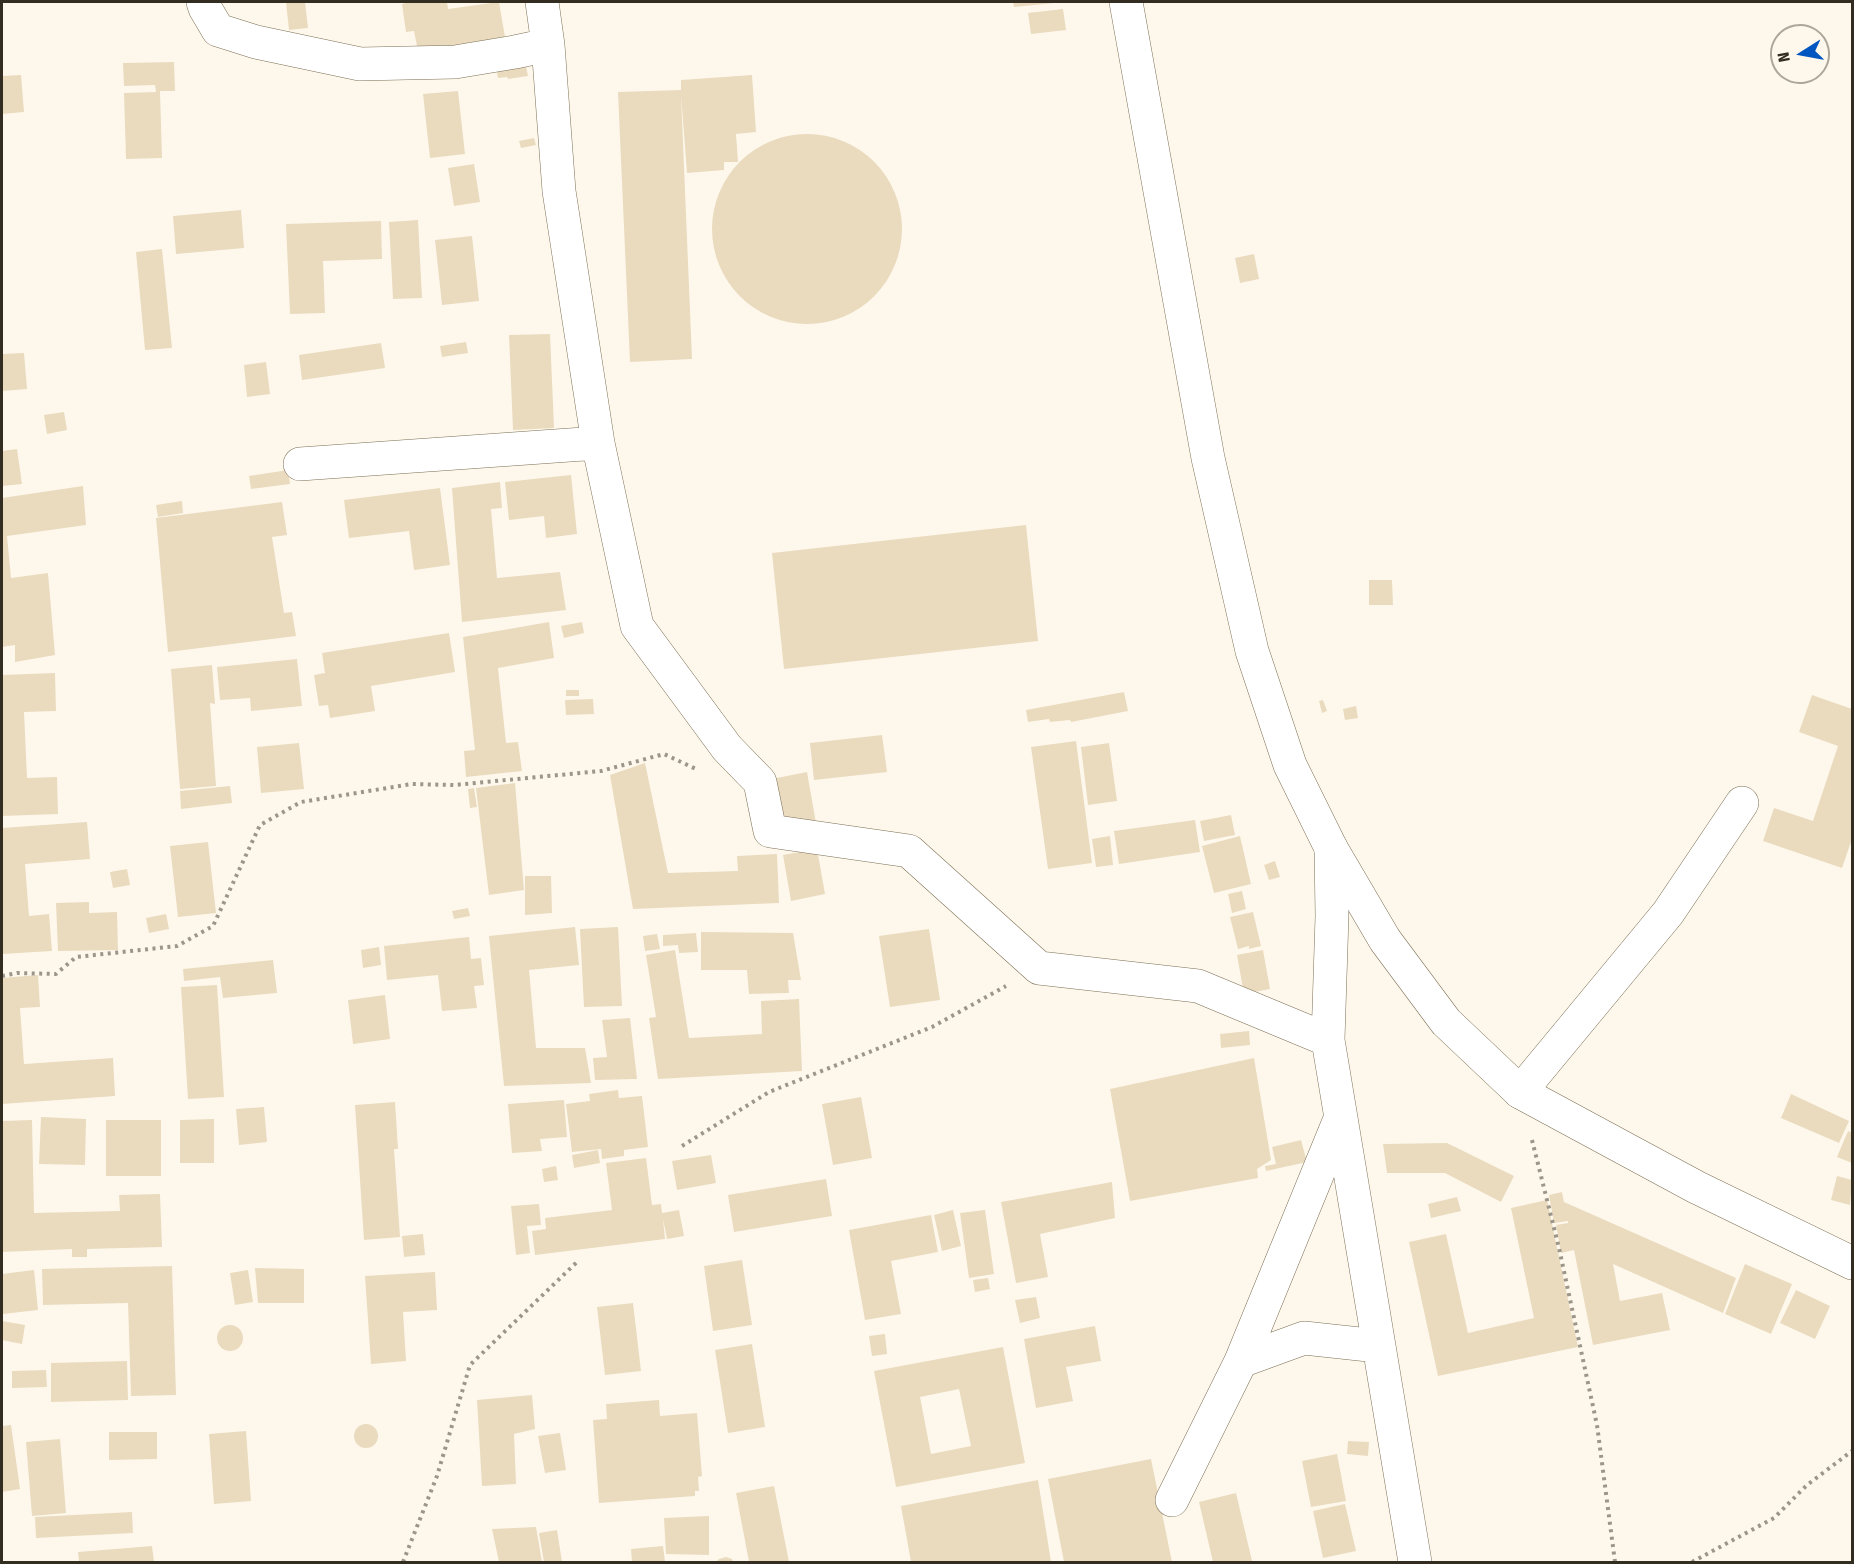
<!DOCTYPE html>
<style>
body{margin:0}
#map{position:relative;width:1854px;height:1564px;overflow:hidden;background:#fef8ec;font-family:"Fira Sans Condensed",sans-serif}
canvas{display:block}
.frame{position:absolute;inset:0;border:3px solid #322c21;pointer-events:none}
.north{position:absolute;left:1770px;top:24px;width:60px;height:60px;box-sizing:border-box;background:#fef8ec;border:2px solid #aca69b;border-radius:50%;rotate:259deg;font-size:16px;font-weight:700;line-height:24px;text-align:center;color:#322c21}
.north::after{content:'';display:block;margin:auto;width:21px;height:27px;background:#0056c0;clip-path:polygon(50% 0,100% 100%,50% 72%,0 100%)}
</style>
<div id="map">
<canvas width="1854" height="1564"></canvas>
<div class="frame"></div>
<div class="north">N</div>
</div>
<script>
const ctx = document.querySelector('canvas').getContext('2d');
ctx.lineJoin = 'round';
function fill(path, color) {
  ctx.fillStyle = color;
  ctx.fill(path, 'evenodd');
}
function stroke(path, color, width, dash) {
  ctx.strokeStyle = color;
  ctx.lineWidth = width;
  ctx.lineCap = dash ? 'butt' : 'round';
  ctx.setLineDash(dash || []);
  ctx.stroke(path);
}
const building = new Path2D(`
 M 286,2 L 305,2 L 308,28 L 289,30 Z
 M 410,2 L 447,2 L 448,9 L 499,2 L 505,37 L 418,51 L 414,31 L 406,32 L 402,4 Z
 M 1013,2 L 1054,2 L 1054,3 L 1014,7 Z
 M 1063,9 L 1066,30 L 1031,34 L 1028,13 Z
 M 524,56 L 528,76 L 508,79 L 507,77 L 498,78 L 496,68 Z
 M 174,62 L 175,91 L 160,91 L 162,158 L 126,159 L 124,93 L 156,92 L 155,85 L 124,86 L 123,63 Z
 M 21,75 L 24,112 L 2,114 L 2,76 Z
 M 752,75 L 756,132 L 736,134 L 738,162 L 724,162 L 724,170 L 687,173 L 681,94 L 692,359 L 630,362 L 618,92 L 681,90 L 681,80 Z
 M 458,91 L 465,154 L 430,158 L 423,94 Z
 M712 229a95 95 0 1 1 190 0a95 95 0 1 1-190 0Z
 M 534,138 L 536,145 L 521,148 L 519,141 Z
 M 474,164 L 480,202 L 454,206 L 448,168 Z
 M 241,210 L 244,248 L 176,254 L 173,216 Z
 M 418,220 L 422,298 L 393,299 L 389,222 Z
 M 381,221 L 382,259 L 323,261 L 325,313 L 290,314 L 286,224 Z
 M 472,236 L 479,301 L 442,305 L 435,240 Z
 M 162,249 L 172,348 L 145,350 L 136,252 Z
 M 1254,254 L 1259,279 L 1240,283 L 1235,258 Z
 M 550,334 L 554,428 L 513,430 L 509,335 Z
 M 466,342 L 468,353 L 442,357 L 440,346 Z
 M 381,343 L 385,368 L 302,380 L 299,355 Z
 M 24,353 L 27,389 L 2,391 L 2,354 Z
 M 266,362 L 270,394 L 247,397 L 244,365 Z
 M 64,412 L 67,430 L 47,434 L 44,415 Z
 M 17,449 L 22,484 L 2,486 L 2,451 Z
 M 288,470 L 290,484 L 251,489 L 249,476 Z
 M 571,475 L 577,534 L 546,538 L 544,516 L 509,520 L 505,482 Z
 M 500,482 L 502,508 L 491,509 L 497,578 L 560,572 L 566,610 L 462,622 L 452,488 Z
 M 83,486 L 86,525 L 7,536 L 11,578 L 48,573 L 55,655 L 15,662 L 15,645 L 2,647 L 2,498 Z
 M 440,488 L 450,565 L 414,570 L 409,531 L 349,538 L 344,500 Z
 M 182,501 L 183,513 L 158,517 L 156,505 Z
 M 282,502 L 287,535 L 272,537 L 284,613 L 292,612 L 296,636 L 168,652 L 156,518 Z
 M 1026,525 L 1038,641 L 784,669 L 772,553 Z
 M 1369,580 L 1392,580 L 1393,605 L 1369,605 Z
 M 549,622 L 554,658 L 498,668 L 506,743 L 518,742 L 522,771 L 466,777 L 464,751 L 475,750 L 463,637 Z
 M 582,622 L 584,633 L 564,638 L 561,626 Z
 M 449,633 L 455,672 L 371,686 L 375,711 L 330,718 L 328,705 L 319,706 L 314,675 L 325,673 L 322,653 Z
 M 297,659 L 302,706 L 251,711 L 250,698 L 220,700 L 217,667 Z
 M 212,665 L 215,704 L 210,703 L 216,786 L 180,789 L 171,669 Z
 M 55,673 L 56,711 L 24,712 L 27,778 L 57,777 L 58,814 L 2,816 L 2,675 Z
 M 566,690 L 579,690 L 579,696 L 566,696 Z
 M 1124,692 L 1128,711 L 1071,722 L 1070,720 L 1050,722 L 1049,719 L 1028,722 L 1026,710 Z
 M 1812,695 L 1852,709 L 1852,839 L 1842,868 L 1763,841 L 1774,808 L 1813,821 L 1838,746 L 1799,732 Z
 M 593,699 L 594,714 L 566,715 L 565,700 Z
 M 1323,700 L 1327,711 L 1322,713 L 1319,701 Z
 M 1356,706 L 1358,718 L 1345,720 L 1343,709 Z
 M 882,735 L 887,772 L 814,780 L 810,743 Z
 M 1076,741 L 1092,863 L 1048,869 L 1031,747 Z
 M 299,743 L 304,789 L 261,793 L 257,747 Z
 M 1109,743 L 1117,801 L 1088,805 L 1081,747 Z
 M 645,763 L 668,873 L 738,871 L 737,856 L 777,854 L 779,903 L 633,909 L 610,775 Z
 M 807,772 L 816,823 L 776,830 L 767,780 Z
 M 515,783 L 524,890 L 489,895 L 476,788 Z
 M 230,786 L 232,803 L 181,809 L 180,791 Z
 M 474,788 L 477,807 L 470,808 L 468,789 Z
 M 1231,815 L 1235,835 L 1204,841 L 1200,821 Z
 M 1195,820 L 1200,852 L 1119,864 L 1114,831 Z
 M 87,822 L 90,859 L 25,864 L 29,916 L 49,914 L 52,951 L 2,954 L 2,828 Z
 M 1110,836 L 1113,865 L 1096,867 L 1092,839 Z
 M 1240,836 L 1251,884 L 1214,893 L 1202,846 Z
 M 208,842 L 216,913 L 178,917 L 170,846 Z
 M 817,849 L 825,894 L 791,901 L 783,855 Z
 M 1275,861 L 1280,877 L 1269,880 L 1264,865 Z
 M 127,869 L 130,885 L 113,888 L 110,872 Z
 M 525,876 L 551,876 L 552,913 L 525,915 Z
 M 1242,891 L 1246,909 L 1232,913 L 1228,894 Z
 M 89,902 L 89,913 L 117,912 L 118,950 L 58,951 L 56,903 Z
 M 468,908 L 470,916 L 454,919 L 452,911 Z
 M 1253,912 L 1261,946 L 1249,949 L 1249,946 L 1238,949 L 1230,917 Z
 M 166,914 L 169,929 L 149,933 L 146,918 Z
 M 575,927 L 579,965 L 529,970 L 536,1048 L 585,1048 L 591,1083 L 504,1086 L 489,936 Z
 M 618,927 L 622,1006 L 584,1007 L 580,929 Z
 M 929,929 L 940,1000 L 890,1007 L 879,936 Z
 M 701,932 L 793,933 L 801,980 L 788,980 L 789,993 L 749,994 L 747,970 L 701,970 Z
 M 696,933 L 698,952 L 679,953 L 678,945 L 663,946 L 663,935 Z
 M 657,934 L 660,949 L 645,951 L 643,936 Z
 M 469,937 L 471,959 L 481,958 L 484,985 L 474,986 L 477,1008 L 442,1011 L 438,975 L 387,980 L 384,946 Z
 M 379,947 L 381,965 L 363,968 L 361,950 Z
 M 675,950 L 689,1038 L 762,1034 L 761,1001 L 799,999 L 802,1071 L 658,1079 L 649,1018 L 656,1017 L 646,955 Z
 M 1263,950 L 1270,989 L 1244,994 L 1237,955 Z
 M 273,960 L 277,993 L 223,998 L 220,977 L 184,981 L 183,969 Z
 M 38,975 L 40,1007 L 20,1008 L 24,1064 L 113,1058 L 115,1096 L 2,1104 L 2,978 Z
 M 217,985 L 224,1097 L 188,1099 L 181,987 Z
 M 385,995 L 390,1039 L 353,1044 L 348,1000 Z
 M 630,1018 L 637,1079 L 595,1080 L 593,1058 L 607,1057 L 602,1020 Z
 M 1249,1031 L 1250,1045 L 1221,1048 L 1220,1034 Z
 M 1254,1058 L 1271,1160 L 1257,1169 L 1258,1178 L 1130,1201 L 1110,1089 Z
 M 618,1090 L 619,1098 L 642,1096 L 648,1147 L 624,1150 L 624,1156 L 602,1159 L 601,1149 L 572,1152 L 566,1104 L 590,1101 L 589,1094 Z
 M 1791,1094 L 1849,1121 L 1839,1143 L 1781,1118 Z
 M 861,1097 L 872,1158 L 833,1165 L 822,1104 Z
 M 564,1100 L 567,1137 L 540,1139 L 542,1151 L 512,1153 L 508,1104 Z
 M 395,1102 L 398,1149 L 394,1149 L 400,1237 L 364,1240 L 355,1105 Z
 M 264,1107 L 267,1142 L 239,1145 L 236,1109 Z
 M 41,1117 L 86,1119 L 85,1165 L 39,1164 Z
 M 214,1119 L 214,1163 L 180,1163 L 180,1120 Z
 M 32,1120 L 34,1213 L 120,1211 L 119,1195 L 160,1194 L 162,1247 L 87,1249 L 87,1257 L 72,1257 L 72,1249 L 2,1252 L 2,1121 Z
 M 106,1120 L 161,1120 L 161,1176 L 106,1176 Z
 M 1848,1131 L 1852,1133 L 1852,1163 L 1837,1157 Z
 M 1301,1140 L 1307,1162 L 1266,1171 L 1265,1166 L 1276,1164 L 1272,1147 Z
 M 1447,1143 L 1514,1176 L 1501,1202 L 1445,1173 L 1387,1173 L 1383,1144 Z
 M 598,1150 L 600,1163 L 574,1168 L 572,1155 Z
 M 711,1155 L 716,1183 L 677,1190 L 672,1161 Z
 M 646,1158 L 652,1205 L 661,1204 L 662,1213 L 679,1210 L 684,1236 L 667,1239 L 663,1219 L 665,1239 L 535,1255 L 532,1231 L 546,1229 L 545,1218 L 612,1210 L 606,1163 Z
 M 556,1166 L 558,1180 L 544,1182 L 542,1169 Z
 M 1837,1176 L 1852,1180 L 1850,1205 L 1831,1200 Z
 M 826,1179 L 832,1216 L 734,1232 L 728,1195 Z
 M 1112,1182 L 1115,1218 L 1040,1234 L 1048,1277 L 1016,1283 L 1001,1202 Z
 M 1562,1192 L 1564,1202 L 1736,1278 L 1723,1313 L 1613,1264 L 1620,1301 L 1662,1293 L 1670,1330 L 1593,1345 L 1574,1250 L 1561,1253 L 1556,1225 L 1568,1223 L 1568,1221 L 1554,1223 L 1549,1195 Z
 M 1457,1197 L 1461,1211 L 1431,1218 L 1428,1204 Z
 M 1547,1200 L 1578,1347 L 1438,1376 L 1409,1242 L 1446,1234 L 1468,1333 L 1534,1318 L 1511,1208 Z
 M 539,1204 L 541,1225 L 527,1226 L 530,1253 L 516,1255 L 511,1206 Z
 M 953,1210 L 961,1246 L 942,1251 L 934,1215 Z
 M 985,1210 L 994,1274 L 969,1278 L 960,1213 Z
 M 931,1215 L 938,1252 L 891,1261 L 901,1314 L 865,1320 L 849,1230 Z
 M 423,1234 L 425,1255 L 404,1257 L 402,1236 Z
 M 742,1260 L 752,1325 L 713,1331 L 704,1266 Z
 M 1745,1264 L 1792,1284 L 1771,1334 L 1725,1314 Z
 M 172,1266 L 176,1395 L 131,1396 L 128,1303 L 43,1305 L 42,1269 Z
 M 255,1268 L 304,1269 L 304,1303 L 258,1303 Z
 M 34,1270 L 38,1310 L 3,1314 L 2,1274 Z
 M 248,1270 L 253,1302 L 235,1305 L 230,1273 Z
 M 435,1272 L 437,1310 L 403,1312 L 406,1361 L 371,1364 L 365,1276 Z
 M 988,1278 L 990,1289 L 975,1292 L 973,1280 Z
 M 1796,1290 L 1830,1306 L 1815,1339 L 1780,1323 Z
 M 1036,1297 L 1040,1318 L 1020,1323 L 1015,1300 Z
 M 633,1303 L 641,1371 L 605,1375 L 597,1307 Z
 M 2,1321 L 25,1325 L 22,1344 L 2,1340 Z
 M217 1338a13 13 0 1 1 26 0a13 13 0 1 1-26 0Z
 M 1095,1326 L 1101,1361 L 1066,1367 L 1073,1401 L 1036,1408 L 1024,1339 Z
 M 885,1334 L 887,1354 L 872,1356 L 869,1336 Z
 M 752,1344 L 765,1427 L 728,1433 L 715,1350 Z
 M 1003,1347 L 1025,1463 L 896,1487 L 874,1371 ZM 959,1389 L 971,1446 L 931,1454 L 920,1397 Z
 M 127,1361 L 128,1400 L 51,1402 L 51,1363 Z
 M 46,1370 L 47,1387 L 12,1388 L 12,1371 Z
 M 532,1395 L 535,1429 L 514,1434 L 516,1484 L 482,1486 L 477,1400 Z
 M 659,1400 L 660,1416 L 697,1413 L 702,1476 L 698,1477 L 699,1491 L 695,1491 L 695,1496 L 599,1503 L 593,1420 L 607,1419 L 606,1404 Z
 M354 1436a12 12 0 1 1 24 0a12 12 0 1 1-24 0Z
 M 11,1425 L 20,1489 L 2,1492 L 2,1426 Z
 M 246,1431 L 251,1501 L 214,1504 L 209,1434 Z
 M 109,1432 L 157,1432 L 157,1459 L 109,1460 Z
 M 560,1433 L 566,1470 L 545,1473 L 538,1436 Z
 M 60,1439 L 66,1513 L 32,1516 L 26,1442 Z
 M 1348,1441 L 1369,1442 L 1368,1456 L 1347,1454 Z
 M 1337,1454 L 1346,1501 L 1311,1507 L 1302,1461 Z
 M 1151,1459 L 1172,1562 L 1064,1562 L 1048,1479 Z
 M 1038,1480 L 1051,1562 L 911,1562 L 901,1506 Z
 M 774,1486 L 789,1562 L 749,1562 L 736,1493 Z
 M 1236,1493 L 1252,1561 L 1213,1562 L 1199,1502 Z
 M 1345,1504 L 1356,1551 L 1323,1558 L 1313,1511 Z
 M 132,1512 L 133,1533 L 36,1538 L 35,1517 Z
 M 709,1516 L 709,1555 L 666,1554 L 664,1518 Z
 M 536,1527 L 542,1562 L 499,1562 L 492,1529 Z
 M 557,1530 L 562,1562 L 544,1562 L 539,1533 Z
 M 152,1546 L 154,1562 L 79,1562 L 78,1552 Z
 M 663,1546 L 665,1562 L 632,1562 L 631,1549 Z
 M 726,1557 L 732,1559 L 733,1562 L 716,1562 L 719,1559 Z`);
const path = new Path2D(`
 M 2,976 L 17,973 L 56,974 L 76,957 L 177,946 L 213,926 L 260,825 L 301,802 L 412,784 L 454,785 L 601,771 L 664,754 L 696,769
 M 1532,1140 L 1559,1248 L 1597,1425 L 1615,1562
 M 682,1146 L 769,1092 L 932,1027 L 1006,986
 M 403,1562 L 437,1476 L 470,1365 L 578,1261
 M 1692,1562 L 1774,1518 L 1807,1485 L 1852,1451`);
const minor = new Path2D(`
 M 203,2 L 205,8 L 218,30 L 256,42 L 360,64 L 455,62 L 515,52 L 548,45
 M 542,2 L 548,45 L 559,191 L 598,443 L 637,626 L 727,748 L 760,782 L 770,831 L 909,851 L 1039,968 L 1198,986 L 1328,1040
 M 300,464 L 598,443
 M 1331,848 L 1332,916 L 1328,1040 L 1415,1562
 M 1520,1092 L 1668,913 L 1742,803
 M 1241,1361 L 1340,1119
 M 1172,1500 L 1241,1361 L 1304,1338 L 1378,1346`);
const trunk = new Path2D(`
 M 1126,2 L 1208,458 L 1252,651 L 1290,765 L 1331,848 L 1385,940 L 1446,1022 L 1520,1092 L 1696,1187 L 1852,1263`);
fill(building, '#eadbbf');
stroke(minor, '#7c6f55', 34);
stroke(trunk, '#7c6f55', 34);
stroke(path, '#9c968a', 4, [3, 4.5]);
stroke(minor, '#fff', 33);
stroke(trunk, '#fff', 33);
</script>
